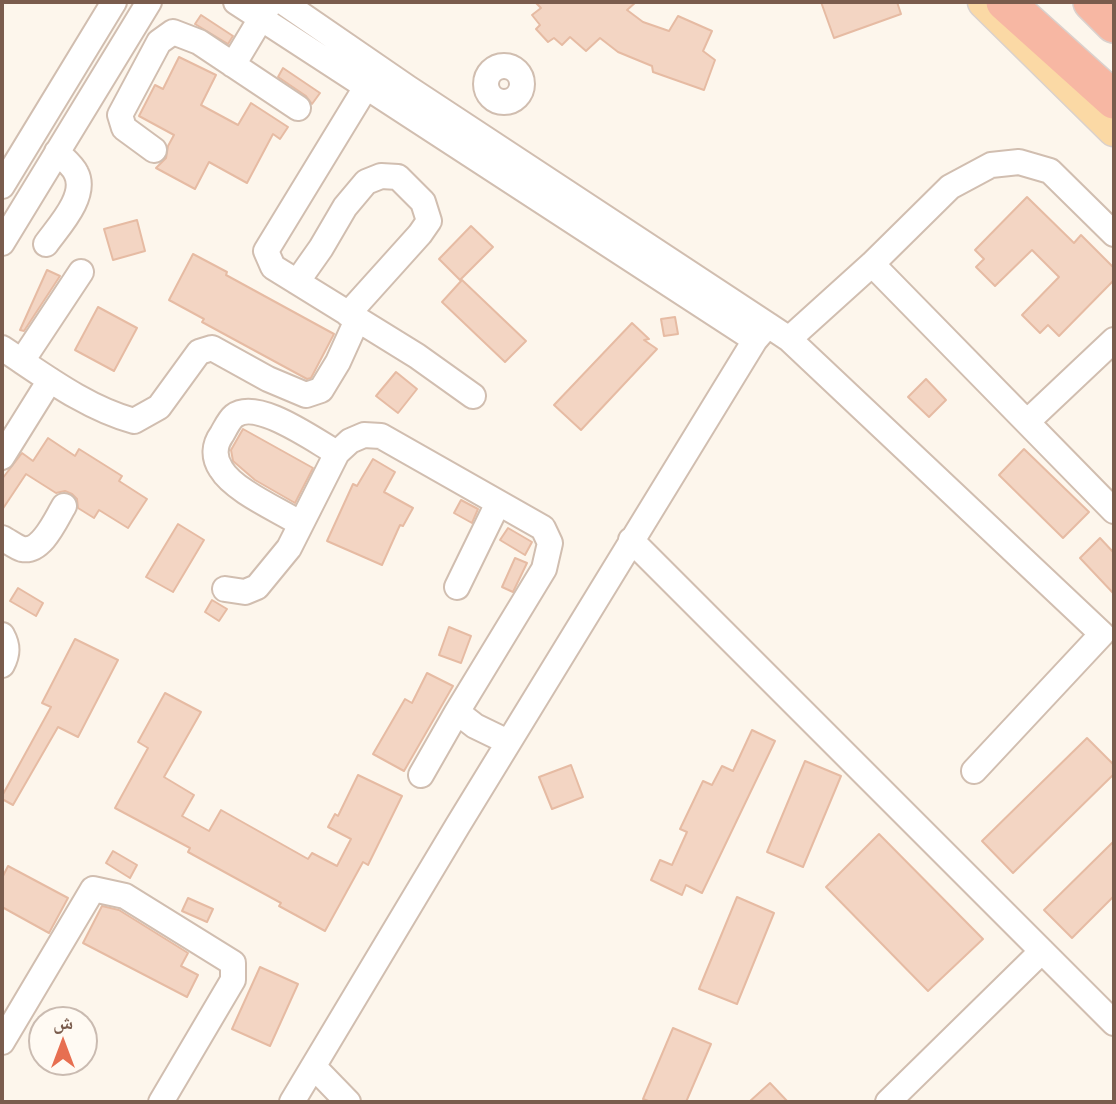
<!DOCTYPE html>
<meta charset="utf-8">
<style>
body{margin:0}
#map{position:relative;width:1116px;height:1104px;overflow:hidden;background:#fdf6ec;font-family:"Archivo Narrow","Noto Naskh Arabic",sans-serif}
canvas{display:block}
.frame{position:absolute;inset:0;border:4px solid #7a5c4d;pointer-events:none}
.north{position:absolute;left:28px;top:1006px;width:70px;height:70px;box-sizing:border-box;background:#fffaf3;border:2px solid #cabbb1;border-radius:50%;rotate:0deg;font-size:19px;font-weight:700;line-height:28px;text-align:center;color:#7a5c4d}
.north::after{content:'';display:block;margin:auto;width:24px;height:32px;background:#e76f51;clip-path:polygon(50% 0,100% 100%,50% 72%,0 100%)}
</style>
<div id="map">
<canvas width="1116" height="1104"></canvas>
<div class="frame"></div>
<div class="north">ش</div>
</div>
<script>
const ctx = document.querySelector('canvas').getContext('2d');
ctx.lineJoin = 'round';
function fill(path, color) {
  ctx.fillStyle = color;
  ctx.fill(path, 'evenodd');
}
function stroke(path, color, width, dash) {
  ctx.strokeStyle = color;
  ctx.lineWidth = width;
  ctx.lineCap = dash ? 'butt' : 'round';
  ctx.setLineDash(dash || []);
  ctx.stroke(path);
}
const building = new Path2D(`
 M 535,2 L 636,2 L 627,10 L 643,22 L 669,31 L 678,16 L 712,31 L 703,51 L 715,60 L 704,90 L 653,72 L 652,66 L 618,52 L 600,38 L 586,51 L 570,37 L 562,45 L 554,38 L 548,42 L 536,29 L 540,25 L 532,15 L 541,8 Z
 M 821,2 L 897,2 L 901,14 L 834,38 Z
 M 201,15 L 233,36 L 228,44 L 195,24 Z
 M 179,57 L 216,75 L 201,105 L 238,125 L 251,103 L 288,127 L 280,139 L 273,134 L 247,183 L 209,162 L 195,189 L 156,168 L 166,158 L 168,146 L 174,135 L 139,116 L 155,85 L 163,89 Z
 M 283,68 L 320,93 L 312,104 L 306,96 L 278,77 Z
 M 1027,197 L 1074,243 L 1081,235 L 1114,268 L 1114,280 L 1059,336 L 1048,325 L 1040,333 L 1022,315 L 1059,277 L 1032,250 L 995,286 L 976,267 L 984,259 L 975,250 Z
 M 137,220 L 145,251 L 113,260 L 104,229 Z
 M 471,226 L 493,247 L 460,280 L 439,259 Z
 M 193,254 L 227,272 L 226,275 L 334,334 L 311,378 L 307,379 L 202,322 L 204,319 L 169,300 Z
 M 47,270 L 60,276 L 24,331 L 20,330 Z
 M 462,280 L 526,341 L 505,362 L 442,302 Z
 M 98,307 L 137,328 L 114,371 L 75,350 Z
 M 675,317 L 678,334 L 664,336 L 661,319 Z
 M 632,323 L 649,339 L 644,340 L 657,349 L 581,430 L 554,405 Z
 M 396,372 L 417,389 L 398,413 L 376,396 Z
 M 926,379 L 946,400 L 929,417 L 908,397 Z
 M 243,429 L 313,468 L 295,503 L 255,480 L 233,461 L 231,450 Z
 M 48,438 L 75,456 L 79,449 L 122,476 L 119,481 L 147,499 L 128,528 L 99,510 L 94,518 L 78,508 L 77,499 L 72,494 L 65,491 L 56,493 L 26,474 L 2,510 L 2,479 L 22,453 L 33,461 Z
 M 1024,449 L 1089,512 L 1063,538 L 999,475 Z
 M 373,459 L 395,472 L 384,492 L 413,508 L 403,526 L 400,525 L 382,565 L 327,541 L 353,484 L 357,486 Z
 M 461,500 L 478,509 L 472,523 L 454,513 Z
 M 178,524 L 204,540 L 173,592 L 146,577 Z
 M 508,528 L 532,542 L 525,555 L 500,540 Z
 M 1100,538 L 1114,553 L 1114,594 L 1080,558 Z
 M 515,558 L 527,563 L 513,592 L 502,587 Z
 M 18,588 L 43,603 L 36,616 L 10,601 Z
 M 212,600 L 227,609 L 219,621 L 205,612 Z
 M 449,627 L 471,636 L 461,663 L 439,655 Z
 M 75,639 L 118,660 L 78,737 L 58,727 L 13,805 L 2,799 L 2,796 L 51,707 L 42,703 Z
 M 427,673 L 453,686 L 404,771 L 373,754 L 405,699 L 412,703 Z
 M 165,693 L 201,712 L 164,777 L 194,795 L 182,816 L 209,831 L 221,810 L 308,859 L 312,853 L 337,866 L 351,839 L 328,827 L 335,814 L 338,816 L 358,775 L 402,796 L 368,865 L 363,862 L 325,931 L 279,906 L 281,903 L 188,852 L 190,848 L 115,808 L 148,748 L 138,742 Z
 M 752,730 L 775,741 L 702,893 L 686,885 L 682,895 L 651,880 L 660,860 L 672,865 L 687,832 L 680,829 L 703,781 L 712,785 L 722,766 L 733,771 Z
 M 1087,738 L 1114,765 L 1114,774 L 1013,873 L 982,841 Z
 M 805,761 L 841,776 L 803,867 L 767,852 Z
 M 571,765 L 583,797 L 552,809 L 539,777 Z
 M 879,834 L 983,939 L 928,991 L 826,887 Z
 M 1114,841 L 1114,896 L 1072,938 L 1044,910 Z
 M 113,851 L 137,865 L 130,878 L 106,863 Z
 M 8,866 L 68,898 L 49,933 L 2,907 L 2,878 Z
 M 737,897 L 774,913 L 737,1004 L 699,989 Z
 M 188,898 L 213,909 L 207,922 L 182,911 Z
 M 102,906 L 119,910 L 188,953 L 181,966 L 198,975 L 187,997 L 83,943 Z
 M 260,967 L 298,984 L 270,1046 L 232,1029 Z
 M 673,1028 L 711,1044 L 686,1102 L 651,1102 L 643,1099 Z
 M 770,1083 L 788,1102 L 749,1102 Z`);
const minor = new Path2D(`
 M 236,2 L 755,340
 M 283,2 L 408,88 L 768,325
 M 233,65 L 269,5
 M486 84a18 18 0 1 1 36 0a18 18 0 1 1-36 0Z
 M 374,74 L 266,251 L 273,267 L 417,356 L 473,396
 M 154,150 L 124,128 L 120,115 L 159,42 L 173,32 L 199,42 L 298,108
 M 2,186 L 114,2
 M 2,243 L 149,2
 M 46,244 C 58,227 88,196 76,173 C 73,166 63,158 57,152
 M 872,264 L 1114,511
 M 297,282 L 321,248 L 345,207 L 366,182 L 381,176 L 398,177 L 423,202 L 429,221 L 420,234 L 348,314
 M 789,339 L 1102,634 L 974,771
 M 2,348 C 43,375 86,408 134,421 L 159,407 L 199,352 L 212,348 L 268,379 L 306,395 L 321,390 L 338,362 L 357,320
 M 22,361 L 81,272
 M 1027,422 L 1114,340
 M 2,457 L 50,380
 M 301,524 C 279,510 234,491 221,469 C 213,457 214,445 222,434 C 225,429 229,420 234,416 C 257,398 315,441 337,453
 M 2,538 C 8,541 16,547 22,549 C 42,553 56,519 64,506
 M 631,540 L 1114,1023
 M 457,587 L 498,503
 M 225,589 L 245,592 L 257,587 L 289,548 L 337,453 L 350,441 L 364,435 L 381,436 L 543,528 L 550,543 L 544,569 L 457,712 L 475,726 L 508,742
 M 2,635 C 8,646 8,653 2,665
 M 421,775 L 457,712
 M 2,1042 L 93,889 L 125,896 L 233,963 L 233,980 L 161,1102
 M 314,1067 L 348,1102
 M 292,1102 L 458,825 L 755,340 L 768,325 L 789,339 L 872,264 L 950,187 L 991,165 L 1019,162 L 1050,171 L 1114,234
 M 888,1102 L 1042,951`);
const major = new Path2D(`
 M 984,2 L 1114,130`);
const highway = new Path2D(`
 M 1005,2 L 1114,100
 M 1092,2 L 1114,24`);
fill(building, '#f3d5c3');
stroke(building, '#e6bba3', 2);
stroke(minor, '#d1beb0', 28);
stroke(major, '#dad1cd', 35);
stroke(highway, '#dad1cd', 40);
stroke(minor, '#fff', 24);
stroke(major, '#fbd9a5', 32);
stroke(highway, '#f7b7a3', 37);
</script>
